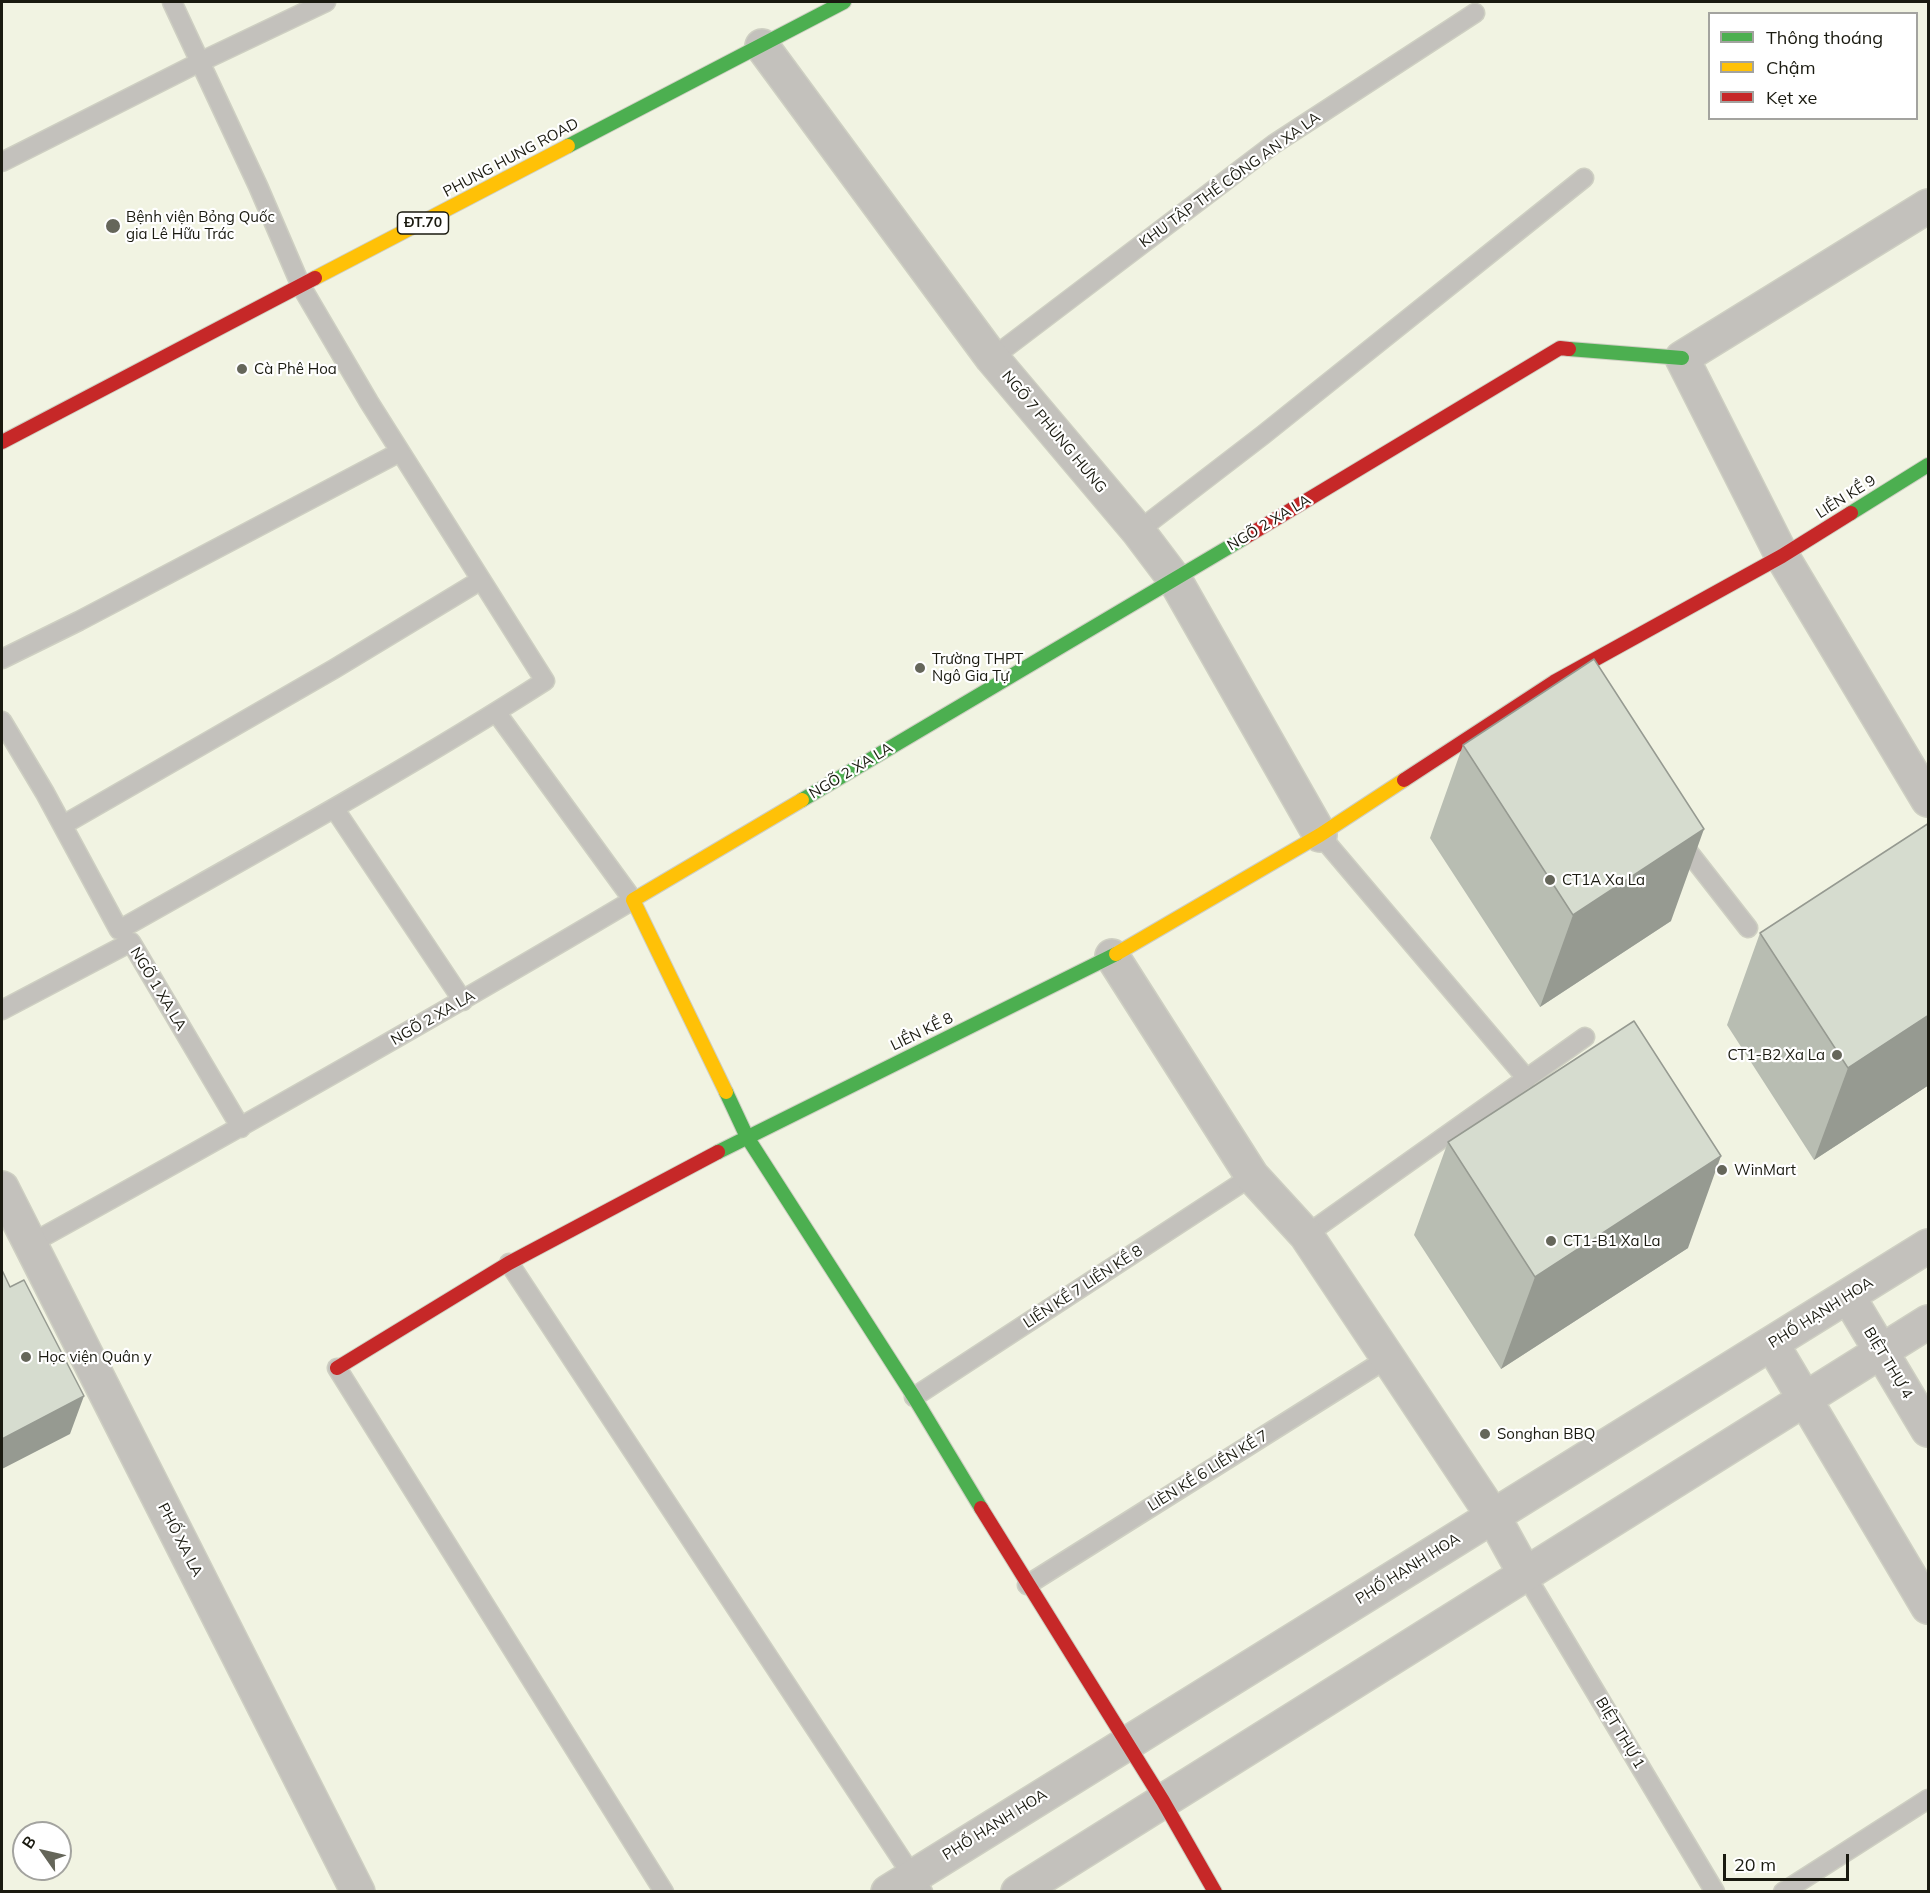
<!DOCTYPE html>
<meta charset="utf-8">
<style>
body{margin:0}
#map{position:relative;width:1930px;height:1893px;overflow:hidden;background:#f1f3e2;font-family:Mulish,sans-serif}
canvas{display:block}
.frame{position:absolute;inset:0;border:3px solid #1a1a10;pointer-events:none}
.legend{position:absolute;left:1708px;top:12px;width:210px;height:108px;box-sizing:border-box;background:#fff;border:2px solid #a3a39f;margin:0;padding:8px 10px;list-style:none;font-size:18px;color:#1a1a10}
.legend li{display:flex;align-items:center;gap:12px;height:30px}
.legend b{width:30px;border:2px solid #a3a39f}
.north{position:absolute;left:12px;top:1821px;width:60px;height:60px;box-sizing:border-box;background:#fff;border:2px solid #a3a39f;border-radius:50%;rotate:304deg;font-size:16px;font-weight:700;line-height:24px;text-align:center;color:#1a1a10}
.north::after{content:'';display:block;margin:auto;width:21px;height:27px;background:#65665a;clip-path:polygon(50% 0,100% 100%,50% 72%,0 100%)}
.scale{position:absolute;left:1723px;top:1854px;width:126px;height:27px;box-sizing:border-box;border:3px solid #1a1a10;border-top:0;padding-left:8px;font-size:18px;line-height:21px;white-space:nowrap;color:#1a1a10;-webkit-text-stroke:4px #fff;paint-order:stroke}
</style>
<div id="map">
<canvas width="1930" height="1893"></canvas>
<div class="frame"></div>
<ul class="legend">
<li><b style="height:8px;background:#4caf50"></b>Thông thoáng</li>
<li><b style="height:8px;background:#ffc107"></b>Chậm</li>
<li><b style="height:8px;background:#c62828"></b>Kẹt xe</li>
</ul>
<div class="north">B</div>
<div class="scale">20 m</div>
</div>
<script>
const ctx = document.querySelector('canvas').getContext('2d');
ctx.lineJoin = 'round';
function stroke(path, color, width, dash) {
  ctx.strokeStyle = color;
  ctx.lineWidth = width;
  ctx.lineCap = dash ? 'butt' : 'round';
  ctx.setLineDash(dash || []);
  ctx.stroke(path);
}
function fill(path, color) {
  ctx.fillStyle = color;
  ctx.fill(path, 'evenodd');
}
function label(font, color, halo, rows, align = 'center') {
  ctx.font = font + ' Mulish,sans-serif';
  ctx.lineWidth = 4.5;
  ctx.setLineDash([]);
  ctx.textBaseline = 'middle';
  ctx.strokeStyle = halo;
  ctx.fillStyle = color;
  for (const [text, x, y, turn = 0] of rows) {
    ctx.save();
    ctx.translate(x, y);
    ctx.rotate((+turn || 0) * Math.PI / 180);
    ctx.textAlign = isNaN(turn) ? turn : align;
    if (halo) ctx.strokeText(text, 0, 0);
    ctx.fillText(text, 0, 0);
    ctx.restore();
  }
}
const lane = new Path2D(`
 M 2,162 L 200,62 L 326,2
 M 992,358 L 1274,144 L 1475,13
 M 1138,531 L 1263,435 L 1584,178
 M 2,659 L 79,621 L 400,452
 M 2,721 L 45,793 L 119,930 C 262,849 406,770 545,681 L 369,402 L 301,286 L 258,186 L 172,2
 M 334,808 L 463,1001
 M 63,825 L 334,669 L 481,580
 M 1320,835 L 1527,1079
 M 1680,841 L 1748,928
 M 2,1010 L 131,942 L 241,1128
 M 1306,1235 L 1585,1037
 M 30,1244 C 233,1132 434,1018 633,900 L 496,712
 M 509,1263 L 923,1892
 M 337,1368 L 664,1892
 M 914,1397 L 1252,1176
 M 1525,1574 L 1715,1892
 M 1027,1585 L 1388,1358
 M 1783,1892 L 1928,1799`);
const street = new Path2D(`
 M 762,46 L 992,358 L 1138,531 L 1175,580 L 1320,835
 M 1928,206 L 1682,358 L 1782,556 L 1928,800
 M 1112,956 L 1252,1176 L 1306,1235 L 1388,1358 L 1493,1516 L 1525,1574
 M 2,1188 L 358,1892
 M 1848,1296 L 1928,1430
 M 1772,1344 L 1928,1607
 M 888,1892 L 1928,1246
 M 1018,1892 L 1928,1322`);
const fast = new Path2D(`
 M 568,146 L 844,2
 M 1569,349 L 1682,358
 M 1851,513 L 1928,465
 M 802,800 L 1244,538
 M 726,1092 L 747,1137 L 914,1397 L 981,1508
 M 718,1152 L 1116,954`);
const slow = new Path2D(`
 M 315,278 L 568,146
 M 1116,954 L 1320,835 L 1404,780
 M 726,1092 L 633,900 L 802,800`);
const jam = new Path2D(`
 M 2,442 L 315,278
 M 1244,538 L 1560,348 L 1569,349
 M 1404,780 L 1554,682 L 1782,556 L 1851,513
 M 337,1368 L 509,1263 L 718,1152
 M 981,1508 L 1163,1801 L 1215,1892`);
const wall = new Path2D(`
 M 1463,745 L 1671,921 L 1540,1007 L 1430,838 Z
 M 1929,823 L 1929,1085 L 1814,1160 L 1727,1025 L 1760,933 Z
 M 1448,1142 L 1688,1248 L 1501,1369 L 1414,1235 Z`);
const shadedWall = new Path2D(`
 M 1704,829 L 1671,921 L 1540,1007 L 1573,915 Z
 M 1929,1015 L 1929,1085 L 1814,1160 L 1848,1068 Z
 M 1721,1156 L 1688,1248 L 1501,1369 L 1535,1277 Z
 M 84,1396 L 70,1434 L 2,1469 L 2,1439 Z`);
const building = new Path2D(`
 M 1594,659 L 1704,829 L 1573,915 L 1463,745 Z
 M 1929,823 L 1929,1015 L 1848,1068 L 1760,933 Z
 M 1634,1021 L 1721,1156 L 1535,1277 L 1448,1142 Z
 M 2,1270 L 10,1287 L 24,1280 L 84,1396 L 2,1439 Z`);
const markers = [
 [113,226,8,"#65665a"],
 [242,369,6,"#65665a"],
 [920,668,6,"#65665a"],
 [1550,880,6,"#65665a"],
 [1837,1055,6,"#65665a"],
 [1722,1170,6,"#65665a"],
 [1551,1241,6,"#65665a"],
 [26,1357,6,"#65665a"],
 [1485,1434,6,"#65665a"]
];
const shields = [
 [423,223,51]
];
const shieldNames = [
 ["ĐT.70",423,223]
];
const streetNames = [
 ["PHUNG HUNG ROAD",511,158,-28],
 ["KHU TẬP THỂ CÔNG AN XA LA",1230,180,-36],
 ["NGÕ 7 PHÙNG HƯNG",1054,432,50],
 ["LIỀN KỀ 9",1846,497,-32],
 ["NGÕ 2 XA LA",1269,523,-31],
 ["NGÕ 2 XA LA",851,771,-31],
 ["NGÕ 1 XA LA",158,989,59],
 ["NGÕ 2 XA LA",433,1018,-30],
 ["LIỀN KỀ 8",922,1032,-26],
 ["LIỀN KỀ 7 LIỀN KỀ 8",1083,1287,-33],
 ["PHỐ HẠNH HOA",1821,1313,-32],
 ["BIỆT THỰ 4",1888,1363,59],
 ["LIÈN KỀ 6 LIỀN KỀ 7",1208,1471,-32],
 ["PHỐ XA LA",180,1540,63],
 ["PHỐ HẠNH HOA",1408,1569,-32],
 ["BIỆT THỰ 1",1620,1733,59],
 ["PHỐ HẠNH HOA",995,1825,-32]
];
const poiNames = [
 ["Bệnh viện Bỏng Quốc",126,217],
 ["gia Lê Hữu Trác",126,234],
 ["Cà Phê Hoa",254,369],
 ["Trường THPT",932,659],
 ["Ngô Gia Tự",932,676],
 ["CT1A Xa La",1562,880],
 ["CT1-B2 Xa La",1825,1055,"right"],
 ["WinMart",1734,1170],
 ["CT1-B1 Xa La",1563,1241],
 ["Học viện Quân y",38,1357],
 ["Songhan BBQ",1497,1434]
];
stroke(lane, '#cecfc2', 21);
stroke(street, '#cecfc2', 36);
stroke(fast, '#cecfc2', 16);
stroke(slow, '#cecfc2', 16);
stroke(jam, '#cecfc2', 16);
stroke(lane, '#c3c1bc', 18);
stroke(street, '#c3c1bc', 33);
stroke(fast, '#4caf50', 14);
stroke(slow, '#ffc107', 14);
stroke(jam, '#c62828', 14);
fill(wall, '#b8bdb2');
fill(shadedWall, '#969a91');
fill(building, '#d6dccf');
stroke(building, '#969a91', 1.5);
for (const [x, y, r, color] of markers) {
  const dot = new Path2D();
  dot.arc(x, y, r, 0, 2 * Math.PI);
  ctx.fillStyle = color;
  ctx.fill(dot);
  stroke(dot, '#fff', 2);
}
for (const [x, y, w] of shields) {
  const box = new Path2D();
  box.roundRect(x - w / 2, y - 11, w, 22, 4.5);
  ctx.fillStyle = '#fff';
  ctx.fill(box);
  stroke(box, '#1a1a10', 1.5);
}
label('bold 14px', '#1a1a10', null, shieldNames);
label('15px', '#1a1a10', '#fff', streetNames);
label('15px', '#1a1a10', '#fff', poiNames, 'left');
</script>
